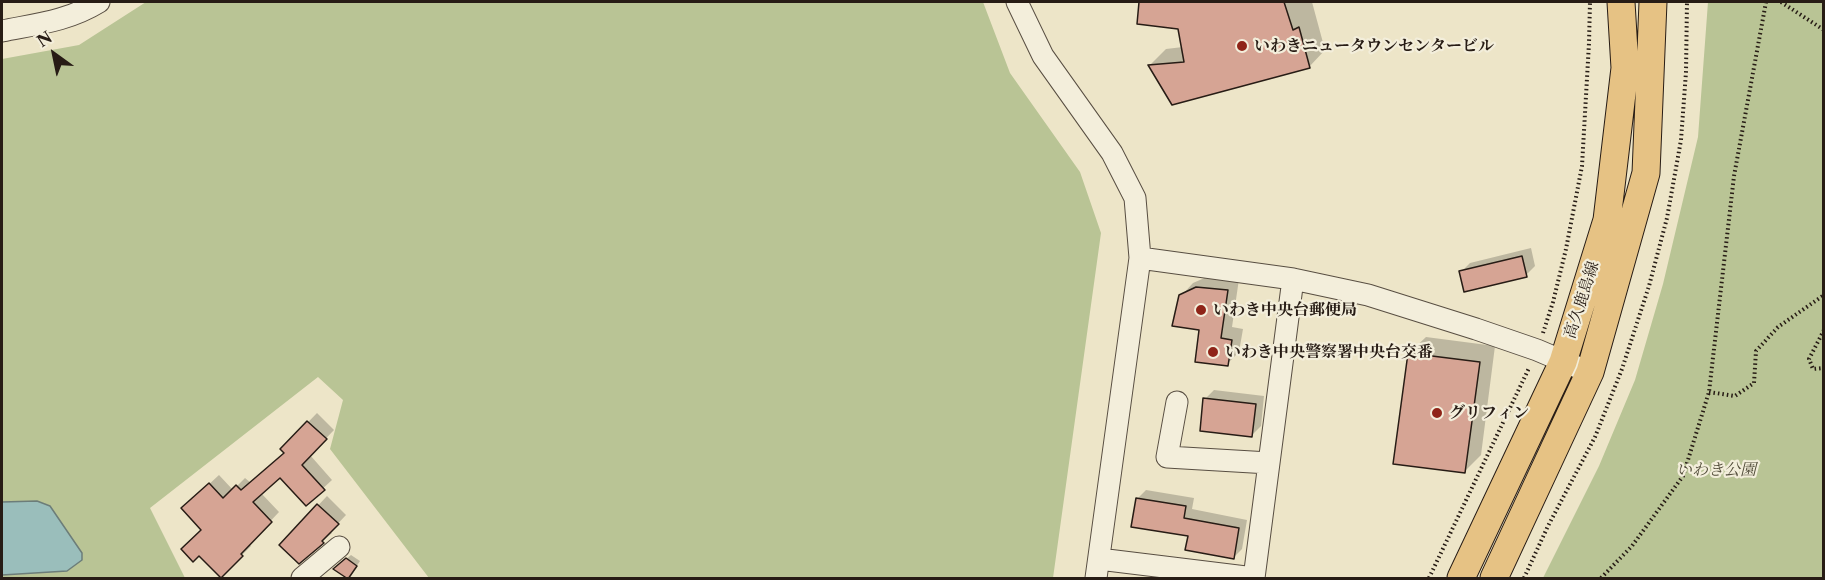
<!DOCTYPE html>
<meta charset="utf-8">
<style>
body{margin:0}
#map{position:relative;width:1825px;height:580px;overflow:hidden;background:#ede5c8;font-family:"Libre Caslon Text",serif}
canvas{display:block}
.frame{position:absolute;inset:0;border:3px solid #271c15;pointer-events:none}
.north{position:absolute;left:24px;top:24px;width:60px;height:60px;-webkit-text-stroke:4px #f3eedb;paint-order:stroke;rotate:327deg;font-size:16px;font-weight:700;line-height:24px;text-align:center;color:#271c15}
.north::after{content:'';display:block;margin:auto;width:21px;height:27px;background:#271c15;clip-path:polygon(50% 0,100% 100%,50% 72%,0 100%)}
</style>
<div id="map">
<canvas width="1825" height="580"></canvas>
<div class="frame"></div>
<div class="north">N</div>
</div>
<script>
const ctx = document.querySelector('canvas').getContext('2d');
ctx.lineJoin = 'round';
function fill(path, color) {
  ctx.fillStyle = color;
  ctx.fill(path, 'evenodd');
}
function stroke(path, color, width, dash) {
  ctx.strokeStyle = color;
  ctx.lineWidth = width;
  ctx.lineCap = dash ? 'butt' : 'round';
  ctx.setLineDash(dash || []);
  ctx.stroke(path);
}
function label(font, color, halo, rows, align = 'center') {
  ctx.font = font + ' "Libre Caslon Text","Noto Serif JP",serif';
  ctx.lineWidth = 4.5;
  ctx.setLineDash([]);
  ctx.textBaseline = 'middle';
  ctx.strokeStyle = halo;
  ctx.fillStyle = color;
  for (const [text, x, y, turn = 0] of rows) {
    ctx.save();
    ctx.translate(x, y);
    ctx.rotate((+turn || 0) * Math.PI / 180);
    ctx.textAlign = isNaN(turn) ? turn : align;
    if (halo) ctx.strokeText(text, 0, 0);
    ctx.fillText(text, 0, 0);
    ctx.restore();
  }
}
const green = new Path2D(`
 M 146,2 L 983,2 L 1010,73 L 1080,172 L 1101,233 L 1053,578 L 429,578 L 330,449 L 343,400 L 318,377 L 150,508 L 185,578 L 2,578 L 2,59 L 79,45 Z
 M 1708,2 L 1823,2 L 1823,578 L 1543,578 L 1599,466 L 1635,380 L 1663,284 L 1698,137 Z`);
const water = new Path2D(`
 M 37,501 L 50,506 L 82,553 L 82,560 L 67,571 L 2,575 L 2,502 Z`);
const shadow = new Path2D(`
 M 1140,2 L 1312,2 L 1325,50 L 1309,67 L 1173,103 L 1150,65 L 1166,49 L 1183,47 L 1179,28 L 1138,23 Z
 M 1531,248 L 1535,266 L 1526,275 L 1461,272 L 1470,263 Z
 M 1209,276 L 1239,279 L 1232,327 L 1243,329 L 1239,352 L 1227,364 L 1200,328 L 1181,296 L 1193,283 Z
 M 1426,337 L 1495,346 L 1481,455 L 1464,472 L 1409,353 Z
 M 1214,390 L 1264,396 L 1261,426 L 1252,435 L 1205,399 Z
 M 317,413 L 334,430 L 310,455 L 332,480 L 306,504 L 280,476 L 261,493 L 279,512 L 249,544 L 251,546 L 221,576 L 192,500 L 219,475 L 233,490 L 245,478 L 251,483 L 286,452 L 282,449 Z
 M 1146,490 L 1194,498 L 1192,509 L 1247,520 L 1242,549 L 1233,558 L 1190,535 L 1137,499 Z
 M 327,496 L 346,515 L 330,532 L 332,533 L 299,562 L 281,545 Z
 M 351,555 L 360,561 L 352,573 L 339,565 Z`);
const building = new Path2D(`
 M 1139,2 L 1284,2 L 1293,30 L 1299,27 L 1310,68 L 1172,105 L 1148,65 L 1184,62 L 1178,29 L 1137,24 Z
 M 1522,256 L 1527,277 L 1464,292 L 1459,271 Z
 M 1196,287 L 1228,290 L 1221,338 L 1232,340 L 1228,366 L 1195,362 L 1199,330 L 1172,326 L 1179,295 Z
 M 1408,353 L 1480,362 L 1465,473 L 1393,464 Z
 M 1203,398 L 1256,404 L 1252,437 L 1200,431 Z
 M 307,421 L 327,439 L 302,465 L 325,490 L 306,506 L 280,478 L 253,502 L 272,522 L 241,554 L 243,556 L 221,578 L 199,556 L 193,562 L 181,549 L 201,530 L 181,508 L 209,483 L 223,498 L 236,485 L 241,490 L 284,453 L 280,449 Z
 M 1136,498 L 1186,506 L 1184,518 L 1239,528 L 1234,559 L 1185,550 L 1188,536 L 1131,527 Z
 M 317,504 L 339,524 L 322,541 L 324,543 L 299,564 L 279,545 Z
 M 346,558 L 357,566 L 348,579 L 333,569 Z`);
const path = new Path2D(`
 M 1781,2 L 1824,30
 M 1824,330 L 1809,359 L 1813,369 L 1824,368
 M 1543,333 L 1553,302 L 1566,249 L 1582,166 L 1589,43 L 1590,2
 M 1709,392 L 1735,396 L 1754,383 L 1756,351 L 1778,327 L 1824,295
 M 1429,578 L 1529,368
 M 1524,578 L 1548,526 L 1595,437 L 1622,369 L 1649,286 L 1667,218 L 1681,140 L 1686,72 L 1687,2
 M 1601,578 L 1632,546 L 1683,476 L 1709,392 L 1734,176 L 1766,2`);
const minor = new Path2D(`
 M 1017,2 L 1043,56 L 1112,153 L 1135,198 L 1140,258 L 1096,578
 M 2,31 C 37,24 68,21 99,2
 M 1140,258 L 1293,279 L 1368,295 L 1476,329 L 1537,350 L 1577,367
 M 1177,402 L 1167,457 L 1269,463
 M 1099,559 L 1254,578 L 1293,279
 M 302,578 L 339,547`);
const major = new Path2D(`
 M 1461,578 L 1563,362 L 1607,220 L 1625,68 L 1621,2
 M 1494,578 L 1590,372 L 1646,173 L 1653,2`);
const markers = [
 [1242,46,6,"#8f2418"],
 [1201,310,6,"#8f2418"],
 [1213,352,6,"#8f2418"],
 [1437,413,6,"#8f2418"]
];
const poiNames = [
 ["いわきニュータウンセンタービル",1254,46],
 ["いわき中央台郵便局",1213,310],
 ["いわき中央警察署中央台交番",1225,352],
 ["グリフィン",1449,413]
];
const streetNames = [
 ["高久鹿島線",1582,300,-72]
];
const parkNames = [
 ["いわき公園",1716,470]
];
fill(green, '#b9c495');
fill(water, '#9abebb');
stroke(water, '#6c7d79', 1.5);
fill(shadow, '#0003');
fill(building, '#d6a494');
stroke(building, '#271c15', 1.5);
stroke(minor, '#584e42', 23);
stroke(major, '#271c15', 29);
stroke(path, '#271c15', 4, [1.5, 3]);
stroke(minor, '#f3eedb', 21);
stroke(major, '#e6c284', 27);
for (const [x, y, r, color] of markers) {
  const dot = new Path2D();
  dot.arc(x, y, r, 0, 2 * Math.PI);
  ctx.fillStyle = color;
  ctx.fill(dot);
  stroke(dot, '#f3eedb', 2);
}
label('bold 16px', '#271c15', '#f3eedb', poiNames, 'left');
label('16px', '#271c15', '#f3eedb', streetNames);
label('italic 16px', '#534e3b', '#f3eedb', parkNames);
</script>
